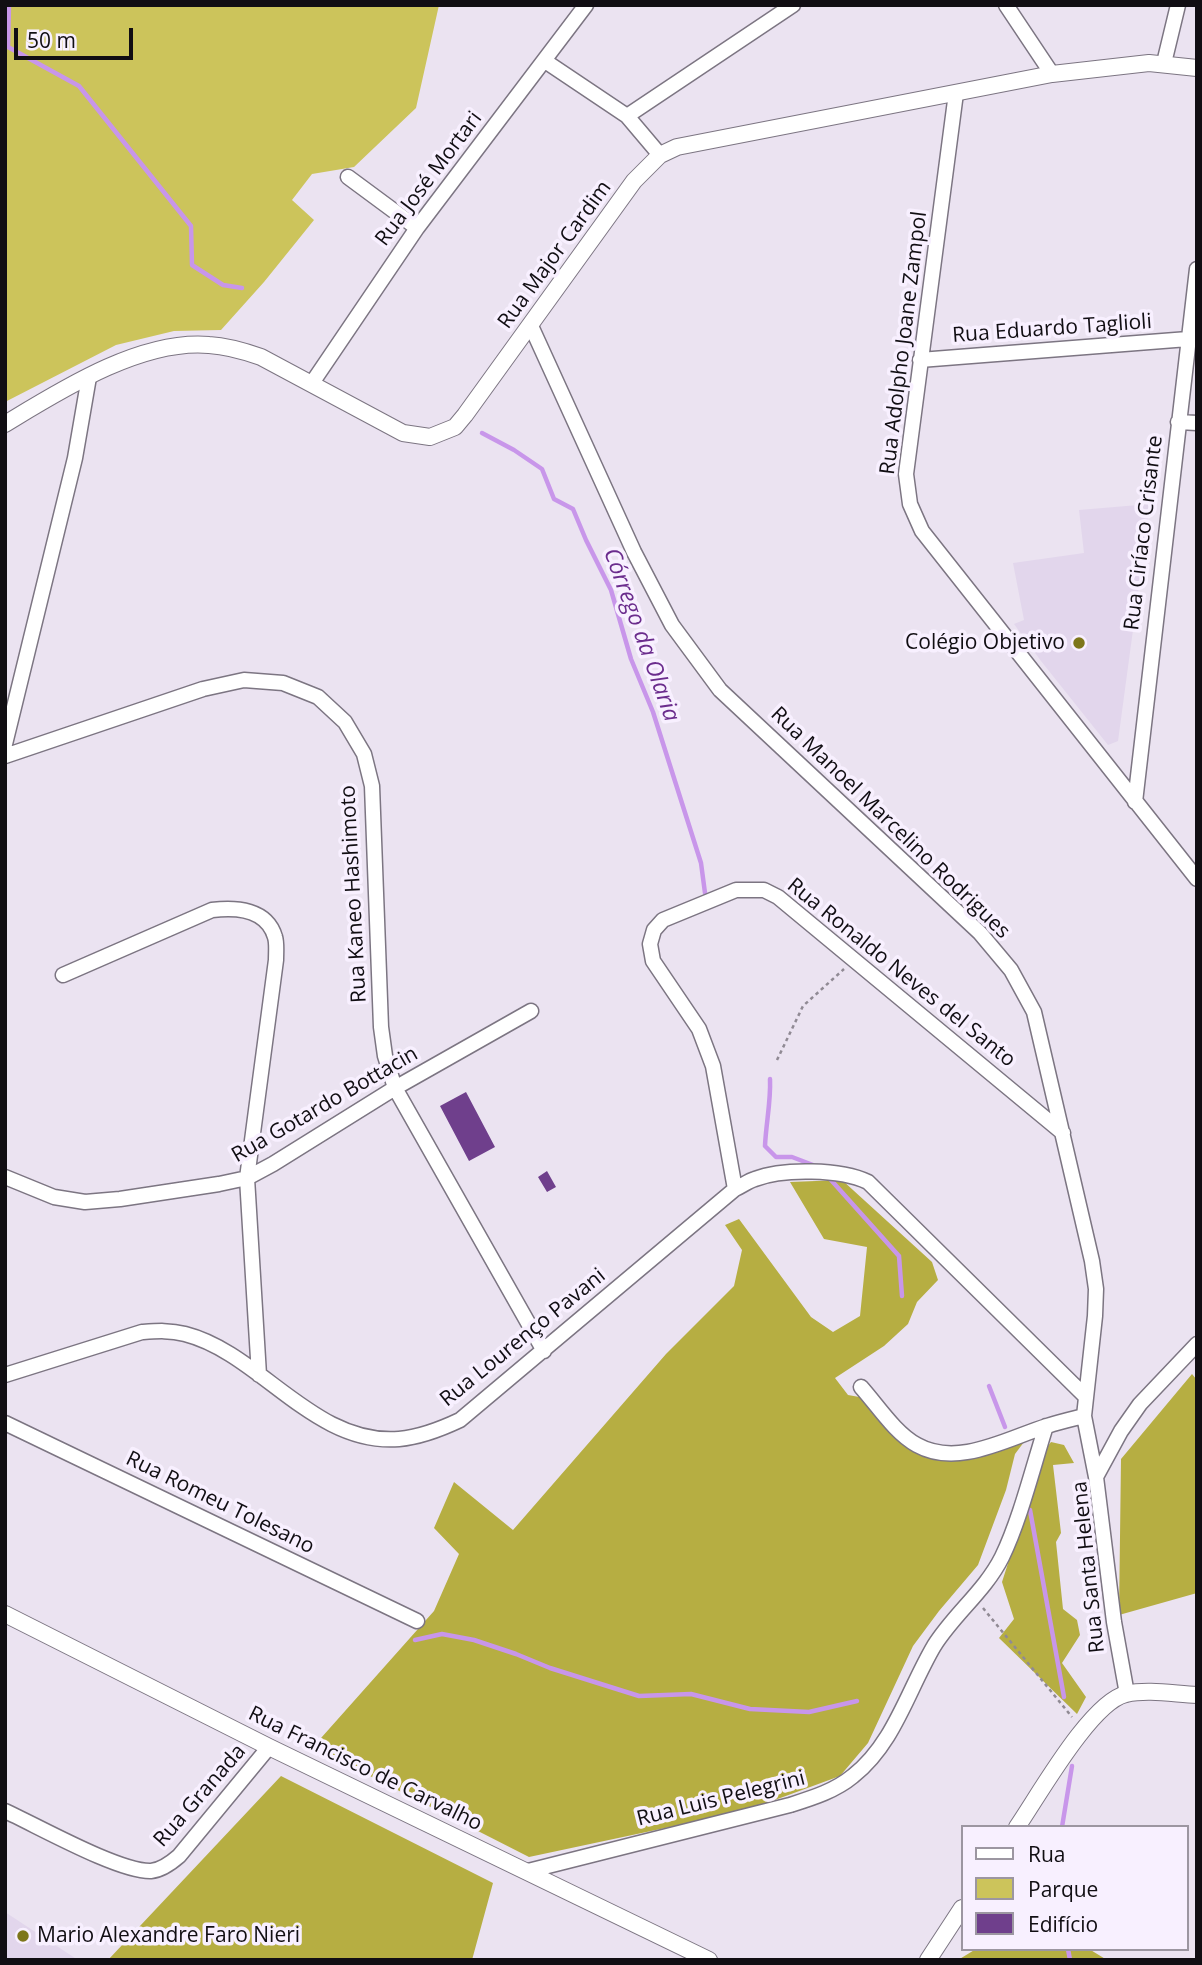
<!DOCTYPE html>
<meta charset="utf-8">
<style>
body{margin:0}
#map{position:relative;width:1202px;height:1965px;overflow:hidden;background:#ebe3f1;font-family:"Open Sans",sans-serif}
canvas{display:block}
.frame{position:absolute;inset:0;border:7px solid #110e13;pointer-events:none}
.legend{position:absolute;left:961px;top:1825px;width:228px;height:126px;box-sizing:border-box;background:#f8f0ff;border:2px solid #9c96a1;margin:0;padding:9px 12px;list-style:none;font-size:21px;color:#110e13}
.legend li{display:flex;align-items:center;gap:14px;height:35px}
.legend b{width:35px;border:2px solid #9c96a1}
.scale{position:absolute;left:14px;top:28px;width:119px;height:32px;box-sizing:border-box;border:4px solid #110e13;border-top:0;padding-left:9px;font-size:21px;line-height:24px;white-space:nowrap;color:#110e13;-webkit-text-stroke:5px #f8f0ff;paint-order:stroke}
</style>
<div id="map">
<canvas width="1202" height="1965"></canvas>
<div class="frame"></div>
<ul class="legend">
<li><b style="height:9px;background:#fff"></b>Rua</li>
<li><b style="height:19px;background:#ccc45b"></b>Parque</li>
<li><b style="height:19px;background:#6f3f8c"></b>Edifício</li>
</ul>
<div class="scale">50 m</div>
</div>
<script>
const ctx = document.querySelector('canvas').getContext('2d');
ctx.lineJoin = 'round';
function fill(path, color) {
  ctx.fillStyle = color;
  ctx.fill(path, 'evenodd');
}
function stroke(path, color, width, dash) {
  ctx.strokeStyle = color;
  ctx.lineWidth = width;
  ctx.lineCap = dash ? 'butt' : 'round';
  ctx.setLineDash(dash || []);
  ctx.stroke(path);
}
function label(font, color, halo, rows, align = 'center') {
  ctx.font = font + ' "Open Sans",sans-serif';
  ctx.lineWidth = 7;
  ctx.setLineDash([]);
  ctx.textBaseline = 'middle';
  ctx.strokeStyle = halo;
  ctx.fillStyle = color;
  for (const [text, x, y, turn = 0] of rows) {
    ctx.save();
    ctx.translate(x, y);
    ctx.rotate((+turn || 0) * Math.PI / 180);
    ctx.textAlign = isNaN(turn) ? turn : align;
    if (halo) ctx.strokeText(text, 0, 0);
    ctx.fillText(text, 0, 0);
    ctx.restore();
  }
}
const built = new Path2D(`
 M 1150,504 L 1118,741 L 1108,745 L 1041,661 L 1014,624 L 1024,620 L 1013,563 L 1084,553 L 1079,510 Z
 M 5,1912 L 78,1960 L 5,1960 Z`);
const green = new Path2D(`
 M 5,5 L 439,5 L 416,108 L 354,167 L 312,174 L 292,200 L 314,220 L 264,282 L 221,330 L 174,331 L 116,345 L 5,402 Z`);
const forest = new Path2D(`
 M 842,1180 L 932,1262 L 938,1280 L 917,1302 L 908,1324 L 884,1346 L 835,1378 L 848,1395 L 865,1398 L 917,1452 L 1027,1438 L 1015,1454 L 1006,1490 L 978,1565 L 939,1611 L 913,1646 L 868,1743 L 840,1776 L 745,1811 L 529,1857 L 313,1747 L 434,1611 L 459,1554 L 434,1528 L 454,1482 L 513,1530 L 666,1354 L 734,1286 L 742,1250 L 725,1225 L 739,1219 L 811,1317 L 833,1332 L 860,1316 L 867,1247 L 824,1239 L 790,1182 Z
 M 1192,1374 L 1197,1380 L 1197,1593 L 1119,1615 L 1121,1459 Z
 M 1051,1442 L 1064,1445 L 1074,1463 L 1053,1465 L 1061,1533 L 1056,1542 L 1063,1609 L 1077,1620 L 1080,1635 L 1062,1663 L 1086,1697 L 1077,1714 L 999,1638 L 1014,1619 L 1002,1582 L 1044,1451 Z
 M 281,1776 L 493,1883 L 472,1960 L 108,1960 Z
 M 976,1949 L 1089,1949 L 1107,1960 L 958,1960 Z`);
const stream = new Path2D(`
 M 9,5 L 8,47 L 79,86 L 191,226 L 192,265 L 223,285 L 242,288
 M 482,433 L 514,450 L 542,469 L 554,499 L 573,509 L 586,540 L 611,590 L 631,659 L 653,712 L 701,863 L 705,893
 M 770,1079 C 771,1102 766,1123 765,1146 L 776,1157 L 792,1157 L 813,1165
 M 831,1180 L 899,1256 L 902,1296
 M 989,1386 L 1005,1427
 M 1030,1510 L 1064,1697
 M 415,1640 L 442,1634 L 474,1640 L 516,1654 L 550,1668 L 639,1696 L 691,1694 L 750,1709 L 809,1712 L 857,1701
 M 1062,1827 L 1072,1766
 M 1068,1949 L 1070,1960`);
const building = new Path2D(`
 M 466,1092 L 495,1147 L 469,1161 L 440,1106 Z
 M 547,1171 L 556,1187 L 547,1192 L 538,1177 Z`);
const path = new Path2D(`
 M 777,1060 L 803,1006 L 844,969
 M 983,1608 L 1072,1717`);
const minor = new Path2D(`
 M 1006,5 L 1052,74
 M 545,61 L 627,116 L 660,155
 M 1164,63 L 1178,5
 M 956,93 L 906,474 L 910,504 L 922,531 L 1197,879
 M 627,116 L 793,5
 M 348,177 L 417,228
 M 531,326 L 634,552 L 672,625 L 720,690 L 980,933 L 1011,970 L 1034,1012 L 1092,1261 L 1096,1289 L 1095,1316 L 1084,1416 L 1096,1477 L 1114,1622 L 1127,1694
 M 920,360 L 1188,339
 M 312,383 L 417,228 L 586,5
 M 1178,422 L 1197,423
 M 5,744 L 75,458 L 89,377
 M 5,756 L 203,689 L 244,680 L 283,683 L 318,697 L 345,722 L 364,754 L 372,786 L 381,1027 L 385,1056 L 395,1088 L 544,1351
 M 1135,802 L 1197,269
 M 63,975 L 212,910 C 236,907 267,909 275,937 C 277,943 276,952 276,960 L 247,1178 L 259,1375
 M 5,1177 L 54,1197 L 85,1202 L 120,1199 L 219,1184 L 247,1178 L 273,1164 L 395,1088 L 531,1011
 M 735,1189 L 713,1066 L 699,1029 L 653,961 L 650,944 L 654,930 L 663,920 L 736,890 L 764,890 L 778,897 L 1063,1133
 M 5,1375 L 142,1332 C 157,1331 170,1330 185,1334 C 260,1353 314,1446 399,1439 C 421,1437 441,1429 460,1420 L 735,1189 C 742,1186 748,1181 755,1179 C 783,1168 841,1169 868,1182 L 1085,1396
 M 861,1387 C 878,1406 895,1433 917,1445 C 958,1468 1008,1438 1047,1426 C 1059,1422 1072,1419 1084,1416
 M 5,1423 L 417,1621
 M 1096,1477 L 1121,1431 L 1140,1404 L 1197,1344
 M 5,1811 C 38,1826 119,1872 151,1871 C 162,1870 171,1863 179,1856 L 269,1747
 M 528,1871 L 790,1805 C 812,1798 835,1791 853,1776 C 894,1744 908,1690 934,1646 C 954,1614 985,1591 1002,1557 C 1020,1520 1033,1467 1046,1426`);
const tertiary = new Path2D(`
 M 5,424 C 61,390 141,339 209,345 C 227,346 244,351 261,357 L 403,433 L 430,437 L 455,427 L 465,415 L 634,181 L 660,155 L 677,147 L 1052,74 L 1149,63 L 1197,68
 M 5,1614 L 269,1747 L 709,1960
 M 1017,1827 C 1039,1795 1091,1702 1126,1694 C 1148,1689 1174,1694 1197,1695
 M 928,1960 L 962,1908`);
const markers = [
 [1079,643,7,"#7d761a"],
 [23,1936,7,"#7d761a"]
];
const streetNames = [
 ["Rua José Mortari",429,179,-53],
 ["Rua Major Cardim",555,255,-54],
 ["Rua Eduardo Taglioli",1052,329,-4],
 ["Rua Adolpho Joane Zampol",904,343,-83],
 ["Rua Ciríaco Crisante",1144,533,-83],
 ["Rua Manoel Marcelino Rodrigues",890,823,44],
 ["Rua Kaneo Hashimoto",354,894,-93],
 ["Rua Ronaldo Neves del Santo",901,973,39],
 ["Rua Gotardo Bottacin",325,1105,-30],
 ["Rua Lourenço Pavani",523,1338,-39],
 ["Rua Romeu Tolesano",220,1503,26],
 ["Rua Santa Helena",1089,1567,-96],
 ["Rua Francisco de Carvalho",365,1769,26],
 ["Rua Granada",200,1796,-49],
 ["Rua Luis Pelegrini",721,1799,-14]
];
const poiNames = [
 ["Colégio Objetivo",1065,643],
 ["Mario Alexandre Faro Nieri",37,1936,"left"]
];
const waterNames = [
 ["Córrego da Olaria",641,635,70]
];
fill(built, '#e2d6ec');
fill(green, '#ccc45b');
fill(forest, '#b6ae42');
stroke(stream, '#c896ea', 4.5);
fill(building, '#6f3f8c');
stroke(minor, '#7c7582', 17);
stroke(tertiary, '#7c7582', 18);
stroke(path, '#908a94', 2.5, [3.5, 3.5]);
stroke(minor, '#fff', 14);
stroke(tertiary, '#fff', 16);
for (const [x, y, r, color] of markers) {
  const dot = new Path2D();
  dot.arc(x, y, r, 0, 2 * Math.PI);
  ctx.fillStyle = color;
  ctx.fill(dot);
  stroke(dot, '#f8f0ff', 2.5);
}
label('21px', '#110e13', '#f8f0ff', streetNames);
label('21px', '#110e13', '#f8f0ff', poiNames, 'right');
label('italic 23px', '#6b2c8d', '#f8f0ff', waterNames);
</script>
